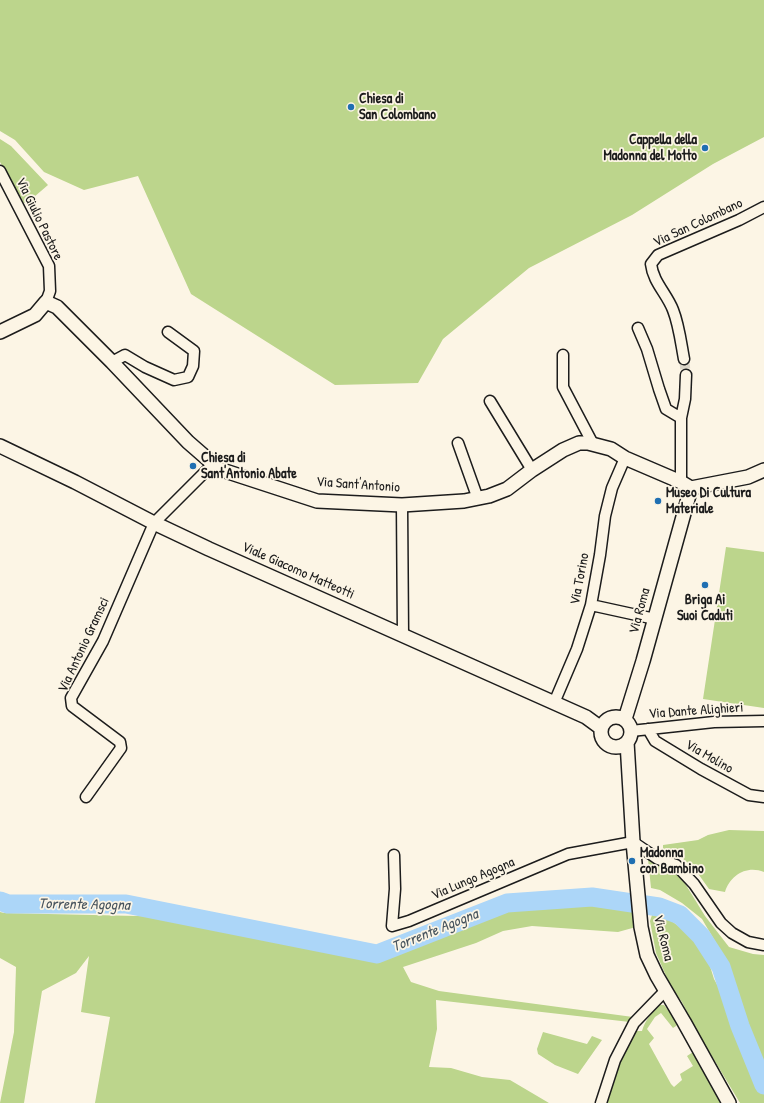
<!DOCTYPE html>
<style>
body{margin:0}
canvas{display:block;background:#fcf5e5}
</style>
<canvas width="764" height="1103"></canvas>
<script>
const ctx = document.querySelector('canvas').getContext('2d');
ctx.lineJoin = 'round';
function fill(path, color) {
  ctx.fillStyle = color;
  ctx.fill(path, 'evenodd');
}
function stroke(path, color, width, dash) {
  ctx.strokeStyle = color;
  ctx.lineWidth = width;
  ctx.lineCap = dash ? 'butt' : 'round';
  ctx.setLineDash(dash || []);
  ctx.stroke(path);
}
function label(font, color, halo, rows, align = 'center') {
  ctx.font = font + ' "Patrick Hand",sans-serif';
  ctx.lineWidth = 3.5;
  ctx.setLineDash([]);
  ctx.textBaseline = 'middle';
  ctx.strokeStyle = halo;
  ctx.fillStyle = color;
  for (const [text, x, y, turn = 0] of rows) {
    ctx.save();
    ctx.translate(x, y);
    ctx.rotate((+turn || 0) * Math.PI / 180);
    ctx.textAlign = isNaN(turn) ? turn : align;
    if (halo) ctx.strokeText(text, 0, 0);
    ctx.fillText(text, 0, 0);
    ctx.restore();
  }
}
const green = new Path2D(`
 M 0,0 L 764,0 L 764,137 L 713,164 L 632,215 L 529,268 L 443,339 L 418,383 L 335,385 L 191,294 L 138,176 L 84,190 L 44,172 L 15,140 L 0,131 Z
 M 0,139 L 11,146 L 48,185 L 27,203 L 24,203 L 0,162 Z
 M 726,547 L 764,552 L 764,708 L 703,699 Z
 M 729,830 L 764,831 L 764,872 C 747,865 730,875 725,892 L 709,889 L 694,868 L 682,858 L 663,852 L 663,845 L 698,840 L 708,835 Z
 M 648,859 L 670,866 L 678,872 L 705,916 L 729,947 L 753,954 L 764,955 L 764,1075 L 744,1026 L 735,986 L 716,943 L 702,919 L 682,903 L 660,890 L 651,888 Z
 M 634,902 L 636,927 L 618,932 L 532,926 L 503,931 L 476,943 L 403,967 L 411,982 L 439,991 L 633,1017 L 630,1022 L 436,1000 L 437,1029 L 429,1067 L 451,1068 L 482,1077 L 510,1080 L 549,1103 L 95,1103 L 110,1017 L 81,1012 L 89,956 L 76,973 L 42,991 L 24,1103 L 0,1103 L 14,1032 L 16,967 L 0,958 L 0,912 L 4,913 L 181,917 L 377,956 L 508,910 Z
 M 652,915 L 670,920 L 694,937 L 705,950 L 714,979 L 732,1012 L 737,1027 L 764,1089 L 764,1103 L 740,1103 L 695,1028 L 682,1002 L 671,987 L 656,953 L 650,921 Z
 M 659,1005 L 664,1005 L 679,1024 L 673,1028 L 661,1013 L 655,1017 L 647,1029 L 654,1038 L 649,1044 L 671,1084 L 674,1087 L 682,1080 L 680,1074 L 693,1066 L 687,1056 L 696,1050 L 727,1103 L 602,1103 L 632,1031 L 642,1031 C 645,1021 651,1013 659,1005 Z
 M 543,1032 L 587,1044 L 592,1036 L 602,1040 L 578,1074 L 555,1065 L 538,1054 L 537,1049 Z`);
const river = new Path2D(`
 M 0,901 L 8,904 L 126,904 L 377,954 L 507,903 L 592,897 L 659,907 L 680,915 L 701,936 L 721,967 L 740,1026 L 764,1085`);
const minorTunnel = new Path2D(`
 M 684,359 L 686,375`);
const minor = new Path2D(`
 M 0,171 L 49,266 L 50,291 L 46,302
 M 638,328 L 647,349 L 659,389 L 666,409 L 681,418
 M 563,355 L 563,387 L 593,444
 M 684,359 C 681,343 679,325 673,310 C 667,294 653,282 651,264 L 658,255 L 739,220 L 764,207
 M 112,362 L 125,355 L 145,367 L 174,380 L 188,377 L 193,366 L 194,351 L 168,332
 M 490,401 L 532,470
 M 458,443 L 478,499
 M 681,482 L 681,418 L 685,399 L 686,375
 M 402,505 L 403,636
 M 591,605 L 655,619
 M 554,703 L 577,649 L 591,605 L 600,555 L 605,516 L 612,488 L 625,458
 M 648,729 L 655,741 L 701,769 L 749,795 L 764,797
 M 631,731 L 714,722 L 764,721
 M 86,797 L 121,748 L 120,742 L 72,706 L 71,698 L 103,641 L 154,523 L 213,464
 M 394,855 L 395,889 L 392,926 L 409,921 L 568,854 L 633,842 L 658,859 L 676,865 L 694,884 L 721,923 L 732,933 L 748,942 L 764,945
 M 601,1103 L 615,1060 L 634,1023 L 665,991`);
const tertiary = new Path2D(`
 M 0,332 L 35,315 L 46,302 L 57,307 L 112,362 L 188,442 L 219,469 L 317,501 L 402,505 L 464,501 L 489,496 L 507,489 L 532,470 L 563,450 L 579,443 L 588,443 L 611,449 L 625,458 L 681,482 L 691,488
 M 0,446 L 75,482 L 154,523 L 209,549 L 586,717 L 601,728
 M 691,488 L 748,477 L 764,470
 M601 732a15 15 0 1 1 30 0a15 15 0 1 1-30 0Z
 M 625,719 L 643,661 L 691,488
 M 627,742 L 633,842 L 641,927 L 647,955 L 657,976 L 684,1022 L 729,1103`);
const markers = [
 [351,107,4,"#1f6fb2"],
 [705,148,4,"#1f6fb2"],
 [193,466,4,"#1f6fb2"],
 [658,501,4,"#1f6fb2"],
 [705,585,4,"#1f6fb2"],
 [632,861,4,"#1f6fb2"]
];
const poiNames = [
 ["Chiesa di",359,99],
 ["San Colombano",359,115],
 ["Cappella della",697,140,"right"],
 ["Madonna del Motto",697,156,"right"],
 ["Chiesa di",201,458],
 ["Sant'Antonio Abate",201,474],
 ["Museo Di Cultura",666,493],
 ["Materiale",666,509],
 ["Briga Ai",705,600,"center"],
 ["Suoi Caduti",705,616,"center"],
 ["Madonna",640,853],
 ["con Bambino",640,869]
];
const streetNames = [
 ["Via Giulio Pastore",39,219,64],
 ["Via San Colombano",698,223,-25],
 ["Via Sant'Antonio",358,485,4],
 ["Viale Giacomo Matteotti",298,571,24],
 ["Via Torino",580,579,-79],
 ["Via Roma",640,611,-75],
 ["Via Antonio Gramsci",84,645,-65],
 ["Via Dante Alighieri",696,711,-4],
 ["Via Molino",709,757,30],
 ["Via Lungo Agogna",473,879,-23],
 ["Via Roma",663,938,76]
];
const waterNames = [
 ["Torrente Agogna",84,905,1],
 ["Torrente Agogna",435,931,-22]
];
fill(green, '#bcd58c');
stroke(river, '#acd6f8', 19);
stroke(minorTunnel, '#dad4c7', 10, [10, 5]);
stroke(minor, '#1c1c1c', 13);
stroke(tertiary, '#1c1c1c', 16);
stroke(minor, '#fcf5e5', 10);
stroke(tertiary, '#fcf5e5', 13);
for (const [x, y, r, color] of markers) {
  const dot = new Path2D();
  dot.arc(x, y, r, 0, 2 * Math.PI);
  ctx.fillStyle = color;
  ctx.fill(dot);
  stroke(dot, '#fcf5e5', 1.5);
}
label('bold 14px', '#1c1c1c', '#fcf5e5', poiNames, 'left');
label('14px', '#1c1c1c', '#fcf5e5', streetNames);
label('italic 15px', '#47545e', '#fcf5e5', waterNames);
</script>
